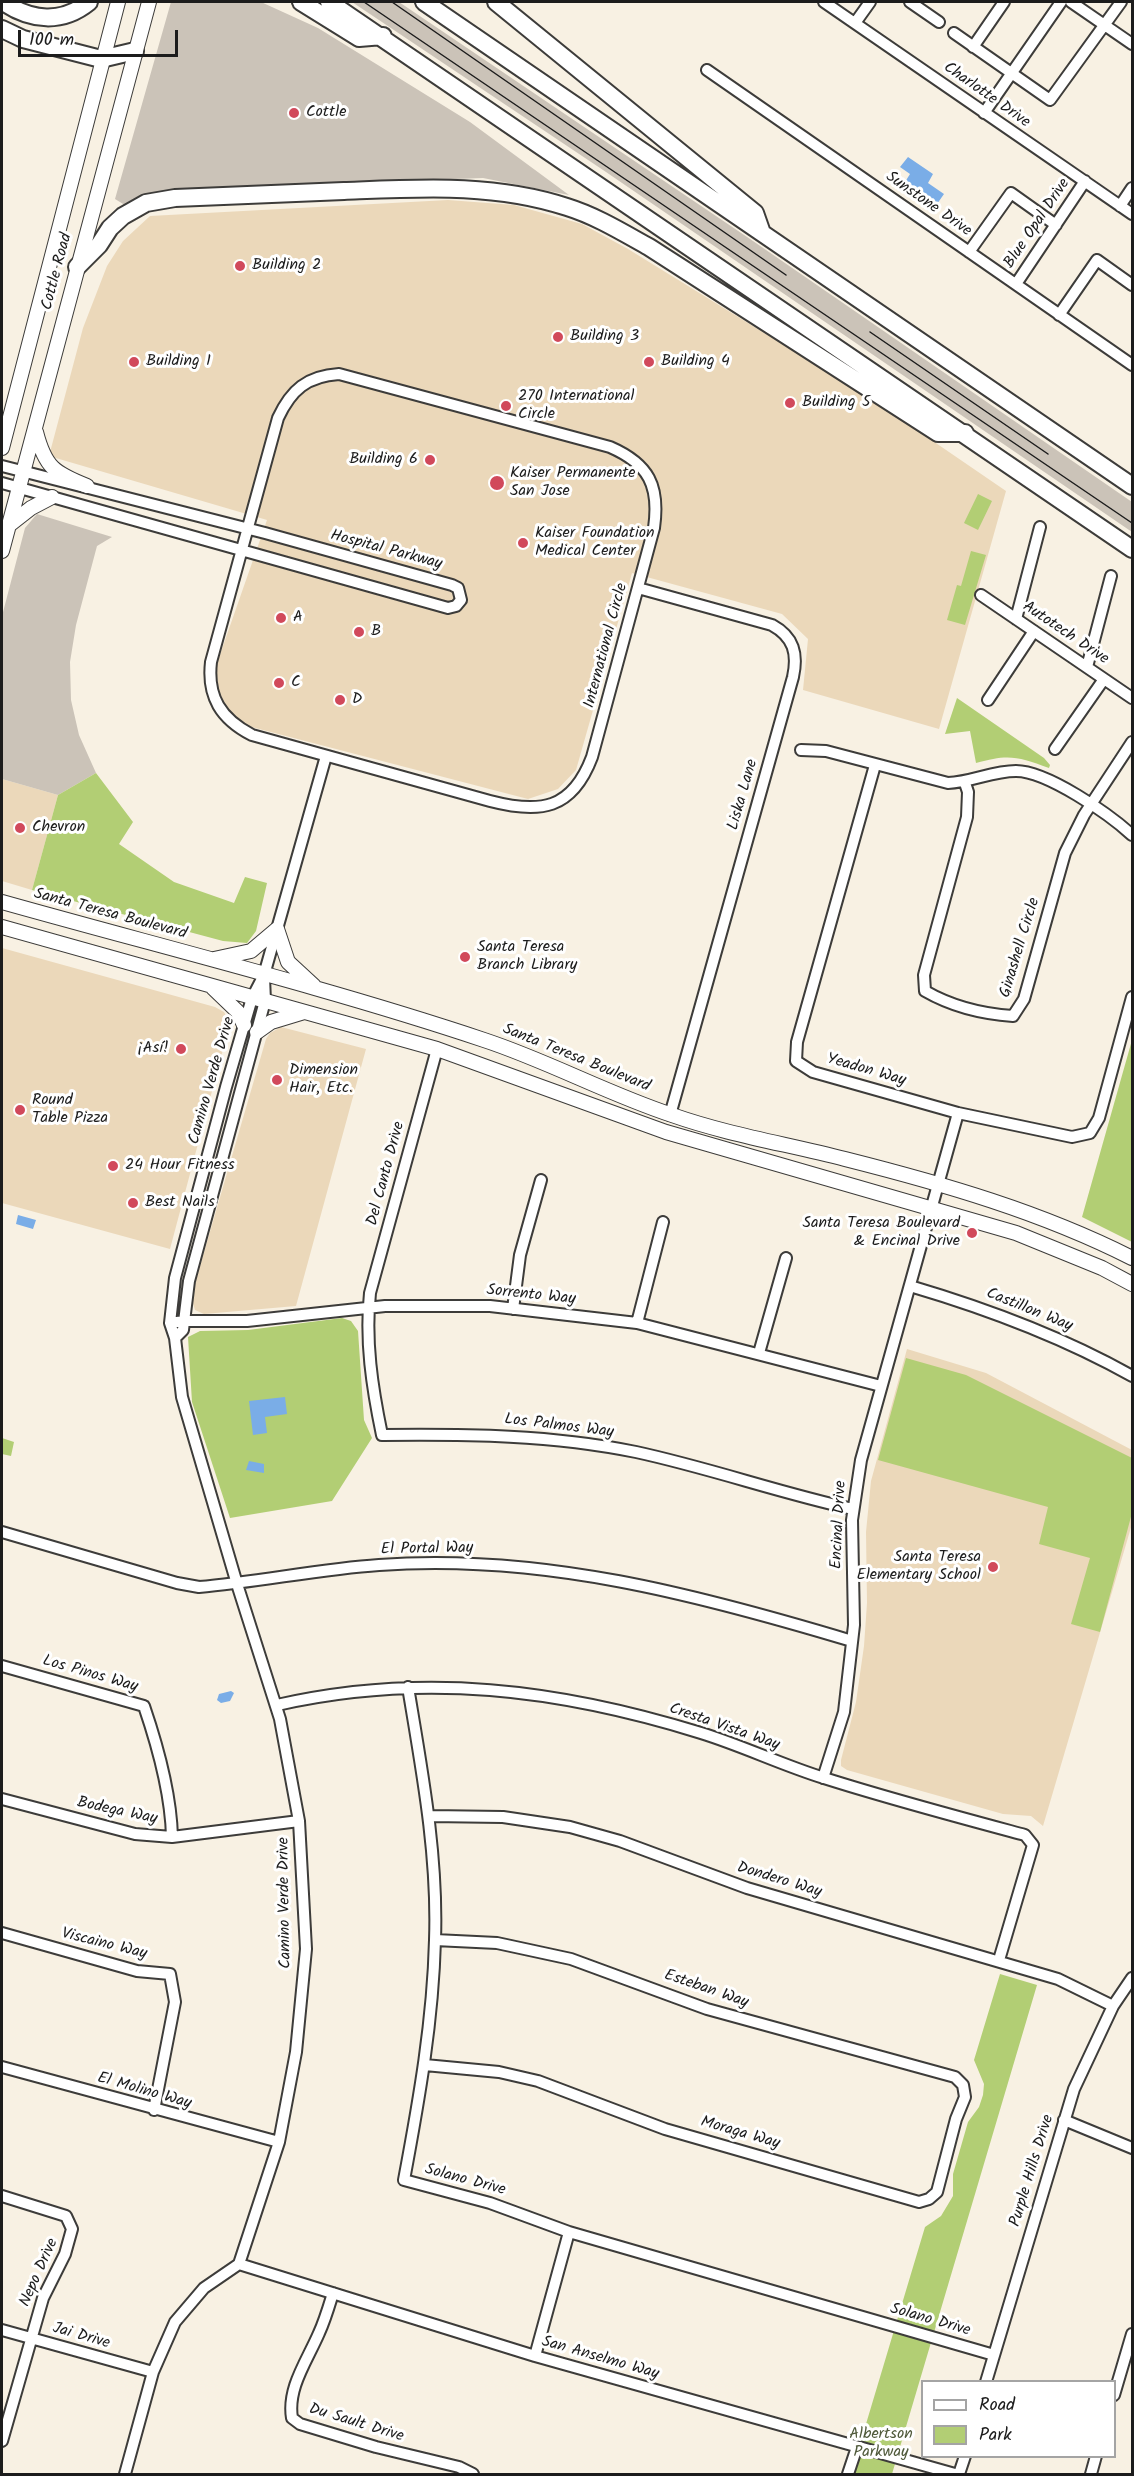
<!DOCTYPE html>
<meta charset="utf-8">
<style>
body{margin:0}
#map{position:relative;width:1134px;height:2476px;overflow:hidden;background:#f8f1e3;font-family:Kalam,sans-serif}
canvas{display:block}
.frame{position:absolute;inset:0;border:3px solid #1c1c1c;pointer-events:none}
.legend{position:absolute;left:921px;top:2380px;width:195px;height:78px;box-sizing:border-box;background:#fff;border:2px solid #a4a4a4;margin:0;padding:8px 10px;list-style:none;font-size:18px;color:#1c1c1c}
.legend li{display:flex;align-items:center;gap:12px;height:30px}
.legend b{width:30px;border:2px solid #a4a4a4}
.scale{position:absolute;left:18px;top:30px;width:160px;height:27px;box-sizing:border-box;border:3px solid #1c1c1c;border-top:0;padding-left:8px;font-size:18px;line-height:21px;white-space:nowrap;color:#1c1c1c;-webkit-text-stroke:4px #fff;paint-order:stroke}
</style>
<div id="map">
<canvas width="1134" height="2476"></canvas>
<div class="frame"></div>
<ul class="legend">
<li><b style="height:8px;background:#fff"></b>Road</li>
<li><b style="height:16px;background:#b2ce74"></b>Park</li>
</ul>
<div class="scale">100 m</div>
</div>
<script>
const ctx = document.querySelector('canvas').getContext('2d');
ctx.lineJoin = 'round';
function fill(path, color) {
  ctx.fillStyle = color;
  ctx.fill(path, 'evenodd');
}
function stroke(path, color, width, dash) {
  ctx.strokeStyle = color;
  ctx.lineWidth = width;
  ctx.lineCap = dash ? 'butt' : 'round';
  ctx.setLineDash(dash || []);
  ctx.stroke(path);
}
function label(font, color, halo, rows, align = 'center') {
  ctx.font = font + ' Kalam,sans-serif';
  ctx.lineWidth = 6;
  ctx.setLineDash([]);
  ctx.textBaseline = 'middle';
  ctx.strokeStyle = halo;
  ctx.fillStyle = color;
  for (const [text, x, y, turn = 0] of rows) {
    ctx.save();
    ctx.translate(x, y);
    ctx.rotate((+turn || 0) * Math.PI / 180);
    ctx.textAlign = isNaN(turn) ? turn : align;
    if (halo) ctx.strokeText(text, 0, 0);
    ctx.fillText(text, 0, 0);
    ctx.restore();
  }
}
const built = new Path2D(`
 M 448,200 L 514,205 L 582,224 L 628,249 L 873,400 L 1006,491 L 939,729 L 803,690 L 808,639 L 782,614 L 632,573 L 576,770 L 558,789 L 528,799 L 240,724 L 220,702 L 216,666 L 267,520 L 49,456 L 83,328 L 107,266 L 123,241 L 150,216 Z
 M 2,779 L 58,795 L 32,890 L 2,881 Z
 M 2,948 L 215,1007 L 224,1012 L 228,1019 L 228,1031 L 170,1249 L 2,1203 Z
 M 281,1027 L 366,1049 L 296,1306 L 204,1314 L 195,1310 L 191,1297 L 266,1039 L 270,1033 Z
 M 907,1349 L 986,1373 L 1132,1450 L 1132,1524 L 1043,1826 L 1031,1816 L 1003,1814 L 847,1770 L 841,1766 L 841,1760 L 856,1702 L 864,1646 L 867,1603 L 866,1532 L 871,1481 Z`);
const industrial = new Path2D(`
 M 171,2 L 261,2 L 318,28 L 470,122 L 569,195 L 483,178 L 166,190 L 128,207 L 115,199 Z
 M 352,2 L 399,2 L 753,241 L 1132,502 L 1132,532 L 606,172 Z
 M 37,514 L 112,537 L 97,546 L 76,625 L 70,662 L 71,700 L 79,735 L 96,773 L 58,795 L 2,779 L 2,616 L 25,528 Z`);
const green = new Path2D(`
 M 978,494 L 992,501 L 978,530 L 964,523 Z
 M 971,551 L 986,555 L 965,625 L 947,620 L 957,585 L 961,586 Z
 M 957,698 L 1044,758 L 1050,765 L 1049,768 C 1018,756 1007,754 976,763 L 970,731 L 945,734 Z
 M 96,773 L 133,822 L 119,844 L 174,882 L 234,903 L 245,877 L 267,883 L 256,931 L 247,943 L 223,941 L 32,890 L 58,795 Z
 M 1132,1040 L 1132,1242 L 1082,1217 Z
 M 342,1318 L 351,1321 L 358,1331 L 364,1420 L 372,1438 L 332,1501 L 230,1518 L 192,1402 L 188,1337 L 200,1331 L 248,1330 Z
 M 906,1358 L 966,1375 L 1132,1458 L 1132,1513 L 1100,1632 L 1071,1624 L 1090,1558 L 1039,1544 L 1048,1507 L 878,1460 Z
 M 2,1438 L 14,1442 L 11,1456 L 2,1454 Z
 M 1000,1974 L 1037,1985 L 892,2474 L 851,2474 L 925,2227 L 941,2216 L 953,2196 L 953,2174 L 968,2122 L 979,2107 L 983,2095 L 984,2084 L 974,2060 Z`);
const water = new Path2D(`
 M 908,157 L 933,174 L 928,183 L 944,194 L 937,204 L 905,182 L 910,174 L 900,167 Z
 M 18,1215 L 36,1220 L 33,1229 L 16,1224 Z
 M 285,1397 L 287,1414 L 265,1417 L 267,1433 L 253,1435 L 249,1401 Z
 M 249,1461 L 264,1464 L 264,1473 L 246,1470 Z
 M 231,1691 L 234,1693 L 230,1701 L 221,1703 L 217,1700 L 219,1694 Z`);
const minor = new Path2D(`
 M 824,2 L 1132,214
 M 910,2 L 939,22
 M 1071,2 L 1132,44
 M 855,23 L 870,2
 M 954,33 L 1050,100 L 1121,2
 M 973,47 L 1004,2
 M 707,70 L 1132,365
 M 984,113 L 1061,2
 M 1120,206 L 1132,188
 M 969,252 L 1011,193 L 1056,225
 M 1016,284 L 1085,181
 M 1059,315 L 1097,260 L 1132,285
 M 339,374 L 610,447 C 649,464 660,486 654,528 L 592,757 C 572,810 540,814 490,801 L 252,735 C 221,719 207,697 211,662 L 278,418 C 291,390 307,376 339,374 Z
 M 2,466 L 265,533 L 452,585 L 458,588 L 461,600 L 456,606 L 448,608 L 2,483
 M 638,588 L 772,625 C 794,637 798,654 793,677 L 670,1115
 M 981,595 L 1132,698
 M 1016,619 L 1040,527
 M 1087,667 L 1111,576
 M 988,700 L 1034,631
 M 1055,749 L 1104,679
 M 801,750 L 826,751 L 948,783 C 972,782 992,771 1016,771 C 1047,771 1109,814 1132,835
 M 875,765 L 797,1042 L 796,1061 L 813,1072 L 958,1113 L 1072,1137 L 1090,1133 L 1099,1118 L 1132,997
 M 965,783 L 968,792 L 967,817 L 924,975 L 925,991 C 951,1006 983,1014 1013,1016 L 1024,999 L 1065,853 L 1084,815 L 1132,742
 M 437,1049 L 370,1293 C 365,1341 372,1387 382,1435 C 468,1434 552,1435 636,1452 C 710,1468 780,1493 853,1509
 M 910,1286 C 988,1309 1061,1336 1132,1376
 M 513,1309 L 520,1255 L 541,1180
 M 170,1323 L 184,1321 L 247,1321 L 385,1306 L 490,1306 L 637,1323 L 881,1386
 M 637,1323 L 663,1222
 M 175,1338 L 183,1330 L 189,1281 L 265,1001 L 264,977
 M 759,1353 L 786,1258
 M 2,1532 L 177,1583 L 199,1587 C 259,1582 319,1569 379,1565 C 541,1553 699,1595 852,1641
 M 2,1666 L 144,1706 C 158,1747 171,1794 172,1837
 M 408,1687 C 422,1771 438,1855 435,1940 C 433,2021 419,2100 404,2180 L 490,2203 L 569,2232 L 994,2355
 M 277,1705 C 422,1672 559,1689 701,1733 C 743,1746 782,1765 824,1778 C 890,1799 958,1817 1025,1835 L 1033,1845 L 999,1960
 M 823,1778 L 844,1712 L 854,1625 L 852,1520 L 861,1460 L 958,1113
 M 2,1799 L 135,1834 L 172,1837 L 299,1821
 M 430,1816 L 503,1817 L 570,1827 L 620,1841 L 747,1888 L 1058,1979 L 1113,2006
 M 2,1933 L 137,1971 L 170,1974 L 175,2002 L 154,2110
 M 425,2065 L 499,2072 L 538,2081 L 665,2129 L 919,2202 L 929,2199 L 937,2192 L 956,2119 L 965,2097 L 963,2085 L 955,2077 L 707,2009 L 571,1959 L 497,1943 L 435,1940
 M 2,2067 L 279,2142
 M 1064,2120 L 1132,2148
 M 2,2196 L 66,2216 L 72,2229 L 65,2254 L 43,2298 L 2,2441
 M 239,2264 L 535,2356 L 955,2474
 M 333,2293 C 329,2306 325,2320 319,2333 C 307,2361 287,2388 292,2418 L 300,2424 L 376,2447 L 459,2467 L 473,2474
 M 2,2330 L 153,2372
 M 535,2356 L 569,2232
 M 986,2382 L 1074,2089 L 1113,2006 L 1132,1978
 M 1114,2395 L 1132,2334
 M 125,2474 L 153,2372 L 175,2322 L 204,2288 L 239,2264 L 279,2142 L 296,2052 L 306,1949 L 299,1821 L 280,1719 L 237,1584 L 182,1397 L 175,1338 L 170,1323 L 175,1278 L 226,1087 L 252,998 L 264,975 L 326,756
 M 848,2474 L 857,2447
 M 959,2474 L 965,2456
 M 1091,2474 L 1096,2456`);
const major = new Path2D(`
 M 36,432 C 45,467 54,473 87,486
 M 2,448 L 118,2
 M 8,526 L 31,508 L 52,497
 M 2,551 L 149,2
 M 2,902 C 162,947 325,987 484,1040 C 548,1061 608,1094 672,1115 C 729,1135 787,1144 845,1159 C 944,1184 1041,1212 1132,1258
 M 2,927 L 437,1049 L 666,1132 L 1016,1233 L 1102,1268 L 1132,1284
 M 214,959 L 251,951 L 277,929 L 288,962 L 314,986
 M 213,988 L 238,1012 L 244,1025
 M 257,1032 L 271,1022 L 304,1012`);
const highway = new Path2D(`
 M 3,2 C 31,21 62,24 89,2
 M 301,2 L 359,38 L 383,36
 M 329,2 L 1132,549
 M 424,2 L 1132,486
 M 496,2 L 755,213 L 762,233
 M 2,29 L 23,39 L 101,59 L 135,51
 M 77,267 L 99,245 L 110,228 L 123,216 L 146,203 L 175,198 C 231,196 288,193 344,191 C 420,188 494,183 567,207 C 596,216 622,232 649,247 L 938,433 L 965,433`);
const tram = new Path2D(`
 M 364,2 L 1132,523
 M 392,2 L 786,275
 M 870,332 L 1048,454`);
const markers = [
 [294,113,6,"#d1495b"],
 [240,266,6,"#d1495b"],
 [558,337,6,"#d1495b"],
 [134,362,6,"#d1495b"],
 [649,362,6,"#d1495b"],
 [790,403,6,"#d1495b"],
 [506,406,6,"#d1495b"],
 [430,460,6,"#d1495b"],
 [497,483,8,"#d1495b"],
 [523,543,6,"#d1495b"],
 [281,618,6,"#d1495b"],
 [359,632,6,"#d1495b"],
 [279,683,6,"#d1495b"],
 [340,700,6,"#d1495b"],
 [20,828,6,"#d1495b"],
 [465,957,6,"#d1495b"],
 [181,1049,6,"#d1495b"],
 [277,1080,6,"#d1495b"],
 [20,1110,6,"#d1495b"],
 [113,1166,6,"#d1495b"],
 [133,1203,6,"#d1495b"],
 [972,1233,6,"#d1495b"],
 [993,1567,6,"#d1495b"]
];
const streetNames = [
 ["Charlotte Drive",986,96,35],
 ["Sunstone Drive",928,205,35],
 ["Blue Opal Drive",1038,224,-56],
 ["Cottle Road",58,272,-75],
 ["Hospital Parkway",386,551,15],
 ["Autotech Drive",1065,634,34],
 ["International Circle",607,646,-75],
 ["Liska Lane",744,795,-74],
 ["Santa Teresa Boulevard",110,915,15],
 ["Ginashell Circle",1021,948,-73],
 ["Santa Teresa Boulevard",576,1059,22],
 ["Yeadon Way",866,1071,16],
 ["Camino Verde Drive",213,1081,-74],
 ["Del Canto Drive",387,1174,-75],
 ["Sorrento Way",531,1296,6],
 ["Castillon Way",1029,1311,22],
 ["Los Palmos Way",559,1427,7],
 ["Encinal Drive",840,1525,-87],
 ["El Portal Way",427,1550,-1],
 ["Los Pinos Way",90,1675,16],
 ["Cresta Vista Way",724,1728,19],
 ["Bodega Way",117,1812,12],
 ["Dondero Way",779,1881,17],
 ["Camino Verde Drive",286,1903,-91],
 ["Viscaino Way",104,1945,14],
 ["Esteban Way",706,1990,19],
 ["El Molino Way",144,2092,16],
 ["Moraga Way",740,2134,16],
 ["Purple Hills Drive",1033,2171,-73],
 ["Solano Drive",465,2181,15],
 ["Nepo Drive",40,2273,-66],
 ["Solano Drive",930,2321,16],
 ["Jai Drive",81,2337,16],
 ["San Anselmo Way",600,2359,16],
 ["Du Sault Drive",356,2424,17]
];
const poiNames = [
 ["Cottle",306,113],
 ["Building 2",252,266],
 ["Building 3",570,337],
 ["Building 1",146,362],
 ["Building 4",661,362],
 ["270 International",518,397],
 ["Circle",518,415],
 ["Building 5",802,403],
 ["Building 6",418,460,"right"],
 ["Kaiser Permanente",510,474],
 ["San Jose",510,492],
 ["Kaiser Foundation",535,534],
 ["Medical Center",535,552],
 ["A",293,618],
 ["B",371,632],
 ["C",291,683],
 ["D",352,700],
 ["Chevron",32,828],
 ["Santa Teresa",477,948],
 ["Branch Library",477,966],
 ["¡Así!",169,1049,"right"],
 ["Dimension",289,1071],
 ["Hair, Etc.",289,1089],
 ["Round",32,1101],
 ["Table Pizza",32,1119],
 ["24 Hour Fitness",125,1166],
 ["Best Nails",145,1203],
 ["Santa Teresa Boulevard",960,1224,"right"],
 ["& Encinal Drive",960,1242,"right"],
 ["Santa Teresa",981,1558,"right"],
 ["Elementary School",981,1576,"right"]
];
const parkNames = [
 ["Albertson",881,2435],
 ["Parkway",881,2453]
];
fill(built, '#ebd8ba');
fill(industrial, '#cbc3b8');
fill(green, '#b2ce74');
fill(water, '#7aade7');
stroke(minor, '#3d3c3a', 14);
stroke(major, '#3d3c3a', 16);
stroke(highway, '#3d3c3a', 20);
stroke(minor, '#fff', 10);
stroke(major, '#fff', 14);
stroke(highway, '#fff', 16);
stroke(tram, '#1c1c1c', 1.5);
for (const [x, y, r, color] of markers) {
  const dot = new Path2D();
  dot.arc(x, y, r, 0, 2 * Math.PI);
  ctx.fillStyle = color;
  ctx.fill(dot);
  stroke(dot, '#fff', 2);
}
label('16px', '#1c1c1c', '#fff', streetNames);
label('16px', '#1c1c1c', '#fff', poiNames, 'left');
label('16px', '#505a3b', '#fff', parkNames);
</script>
